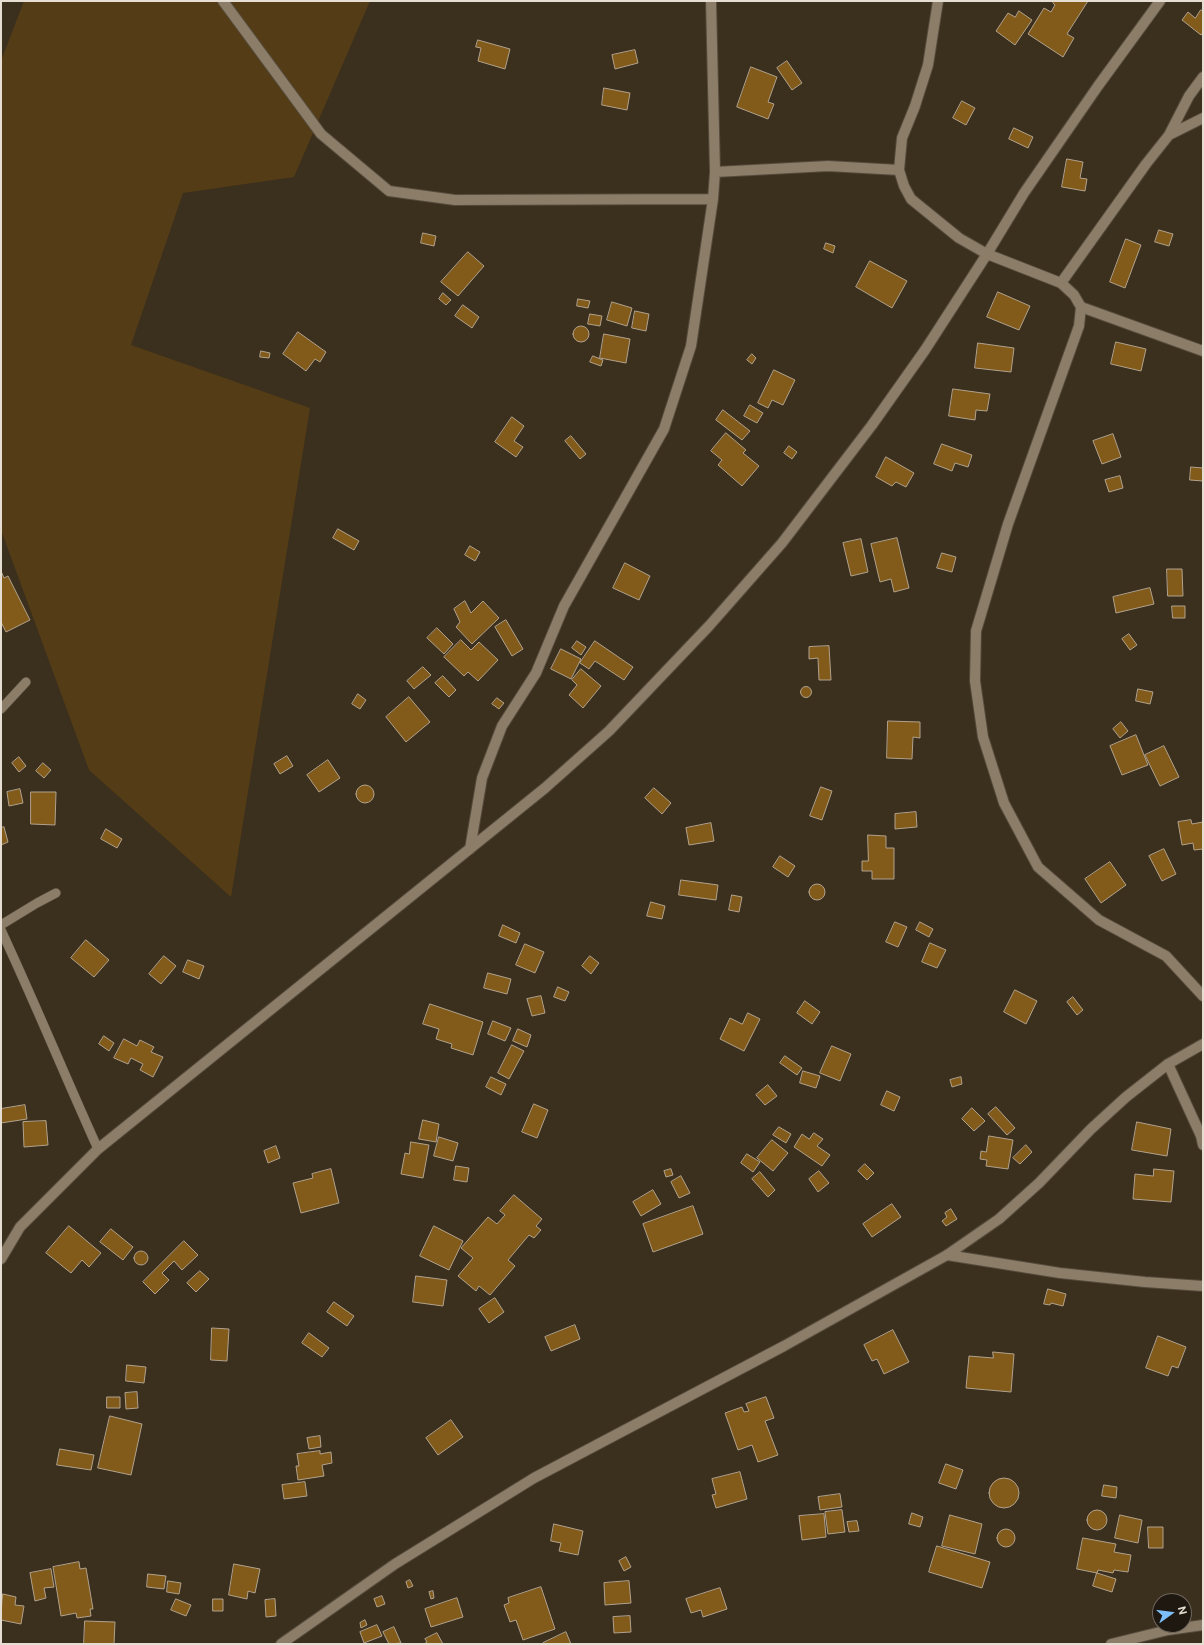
<!DOCTYPE html>
<style>
body{margin:0}
#map{position:relative;width:1204px;height:1645px;overflow:hidden;background:#3b2f1d;font-family:"DM Sans",sans-serif}
canvas{display:block}
.frame{position:absolute;inset:0;border:2px solid #e6ded3;pointer-events:none}
.north{position:absolute;left:1152px;top:1593px;width:40px;height:40px;box-sizing:border-box;background:#1e1810;border:1px solid #6e675e;border-radius:50%;rotate:76deg;font-size:11px;font-weight:700;line-height:16px;text-align:center;color:#e6ded3}
.north::after{content:'';display:block;margin:auto;width:14px;height:18px;background:#7cbef9;clip-path:polygon(50% 0,100% 100%,50% 72%,0 100%)}
</style>
<div id="map">
<canvas width="1204" height="1645"></canvas>
<div class="frame"></div>
<div class="north">N</div>
</div>
<script>
const ctx = document.querySelector('canvas').getContext('2d');
ctx.lineJoin = 'round';
function fill(path, color) {
  ctx.fillStyle = color;
  ctx.fill(path, 'evenodd');
}
function stroke(path, color, width, dash) {
  ctx.strokeStyle = color;
  ctx.lineWidth = width;
  ctx.lineCap = dash ? 'butt' : 'round';
  ctx.setLineDash(dash || []);
  ctx.stroke(path);
}
const green = new Path2D(`
 M 24,1 L 370,1 L 294,177 L 183,193 L 131,345 L 310,408 L 231,897 L 89,770 L 1,530 L 1,61 Z`);
const building = new Path2D(`
 M 1054,1 L 1088,1 L 1067,34 L 1074,38 L 1063,57 L 1028,34 L 1044,8 L 1051,12 L 1055,5 L 1053,3 Z
 M 1201,10 L 1203,11 L 1203,32 L 1201,35 L 1182,20 L 1188,12 L 1195,18 Z
 M 1019,11 L 1032,20 L 1015,45 L 996,31 L 1008,13 L 1015,17 Z
 M 478,40 L 510,49 L 505,69 L 478,61 L 481,48 L 476,47 Z
 M 635,50 L 638,63 L 615,69 L 612,55 Z
 M 787,61 L 802,83 L 792,90 L 777,68 Z
 M 751,67 L 777,77 L 768,102 L 774,104 L 768,119 L 737,107 Z
 M 604,88 L 630,93 L 627,110 L 602,105 Z
 M 962,101 L 975,108 L 966,125 L 953,118 Z
 M 1014,128 L 1033,137 L 1028,148 L 1009,139 Z
 M 1067,159 L 1083,162 L 1080,178 L 1087,179 L 1085,191 L 1062,187 Z
 M 1159,230 L 1173,234 L 1169,246 L 1155,242 Z
 M 423,233 L 436,236 L 434,246 L 421,243 Z
 M 1126,239 L 1141,245 L 1125,288 L 1110,282 Z
 M 826,243 L 835,246 L 833,253 L 824,249 Z
 M 468,252 L 484,266 L 458,296 L 441,282 Z
 M 870,261 L 907,281 L 892,308 L 856,287 Z
 M 998,292 L 1030,306 L 1019,330 L 987,317 Z
 M 443,293 L 451,300 L 446,305 L 439,299 Z
 M 578,299 L 590,301 L 588,308 L 577,306 Z
 M 612,302 L 632,308 L 627,326 L 607,320 Z
 M 463,305 L 479,317 L 472,328 L 455,316 Z
 M 635,311 L 649,314 L 646,331 L 632,328 Z
 M 590,314 L 602,316 L 600,326 L 588,324 Z
 M573 334a8 8 0 1 1 16 0a8 8 0 1 1-16 0Z
 M 298,332 L 326,352 L 320,362 L 315,359 L 306,371 L 283,354 Z
 M 604,334 L 630,339 L 626,363 L 600,358 Z
 M 1116,342 L 1146,349 L 1141,371 L 1111,364 Z
 M 978,343 L 1014,348 L 1011,372 L 975,368 Z
 M 261,351 L 270,353 L 269,358 L 260,357 Z
 M 752,354 L 756,358 L 752,364 L 747,360 Z
 M 593,356 L 603,360 L 601,366 L 590,362 Z
 M 774,370 L 795,380 L 783,405 L 772,400 L 768,408 L 758,403 Z
 M 953,389 L 990,394 L 987,411 L 976,410 L 975,420 L 949,416 Z
 M 750,405 L 763,413 L 757,423 L 744,416 Z
 M 723,410 L 750,431 L 742,440 L 716,420 Z
 M 512,417 L 524,426 L 514,441 L 523,447 L 516,457 L 495,442 Z
 M 726,433 L 746,450 L 743,453 L 759,466 L 742,486 L 718,465 L 722,460 L 711,451 Z
 M 1113,434 L 1121,457 L 1102,464 L 1093,441 Z
 M 571,436 L 586,454 L 580,459 L 565,441 Z
 M 942,444 L 972,455 L 968,467 L 955,463 L 952,471 L 934,464 Z
 M 789,446 L 797,452 L 792,459 L 784,453 Z
 M 886,457 L 914,473 L 906,487 L 896,482 L 892,486 L 876,477 Z
 M 1191,467 L 1203,468 L 1203,481 L 1190,480 Z
 M 1120,476 L 1123,488 L 1109,492 L 1105,480 Z
 M 338,529 L 359,541 L 354,550 L 333,538 Z
 M 897,538 L 909,588 L 894,592 L 891,579 L 880,582 L 871,544 Z
 M 861,539 L 868,572 L 851,576 L 843,543 Z
 M 470,546 L 480,552 L 475,561 L 465,555 Z
 M 942,553 L 956,557 L 952,572 L 937,568 Z
 M 625,563 L 650,576 L 639,600 L 613,588 Z
 M 1167,569 L 1182,569 L 1183,596 L 1168,596 Z
 M 1,571 L 4,578 L 8,576 L 30,620 L 6,632 L 1,622 Z
 M 1150,588 L 1154,604 L 1116,613 L 1113,597 Z
 M 465,601 L 471,613 L 483,601 L 499,618 L 472,644 L 456,627 L 460,622 L 454,609 Z
 M 1172,606 L 1185,606 L 1185,618 L 1173,618 Z
 M 506,620 L 523,649 L 512,656 L 495,627 Z
 M 437,628 L 453,644 L 444,654 L 427,638 Z
 M 1129,634 L 1137,645 L 1130,650 L 1122,639 Z
 M 461,640 L 471,650 L 479,642 L 498,660 L 478,681 L 468,672 L 464,676 L 444,657 Z
 M 577,641 L 586,647 L 581,655 L 572,648 Z
 M 595,641 L 633,667 L 624,680 L 595,661 L 589,669 L 580,663 Z
 M 829,646 L 831,680 L 819,680 L 818,658 L 809,659 L 809,647 Z
 M 561,649 L 581,659 L 571,679 L 551,669 Z
 M 423,667 L 431,675 L 414,689 L 407,681 Z
 M 581,669 L 601,686 L 583,708 L 569,695 L 577,685 L 572,680 Z
 M 443,676 L 456,690 L 449,697 L 435,683 Z
 M800.5 692a5.5 5.5 0 1 1 11 0a5.5 5.5 0 1 1-11 0Z
 M 1138,689 L 1153,692 L 1150,704 L 1136,701 Z
 M 358,694 L 366,700 L 360,709 L 352,704 Z
 M 409,697 L 430,722 L 406,742 L 386,717 Z
 M 497,698 L 504,703 L 499,709 L 492,704 Z
 M 888,721 L 920,722 L 920,738 L 913,737 L 912,759 L 887,758 Z
 M 1121,722 L 1128,731 L 1120,738 L 1113,729 Z
 M 1136,735 L 1148,765 L 1122,775 L 1110,746 Z
 M 1164,746 L 1179,777 L 1160,786 L 1145,755 Z
 M 287,756 L 293,766 L 280,774 L 274,764 Z
 M 19,757 L 26,766 L 19,772 L 12,763 Z
 M 328,760 L 340,778 L 319,792 L 307,775 Z
 M 43,763 L 51,770 L 44,778 L 36,771 Z
 M356 794a9 9 0 1 1 18 0a9 9 0 1 1-18 0Z
 M 821,787 L 832,791 L 822,820 L 810,816 Z
 M 654,788 L 671,803 L 662,814 L 645,798 Z
 M 20,789 L 23,803 L 9,806 L 7,792 Z
 M 31,792 L 56,792 L 55,825 L 31,824 Z
 M 916,812 L 917,827 L 895,829 L 895,814 Z
 M 1191,820 L 1192,824 L 1203,822 L 1203,849 L 1194,850 L 1193,843 L 1182,845 L 1178,822 Z
 M 711,823 L 714,841 L 689,845 L 686,828 Z
 M 4,827 L 8,842 L 1,845 L 1,828 Z
 M 106,829 L 122,839 L 117,848 L 101,839 Z
 M 868,835 L 886,836 L 886,848 L 894,848 L 894,879 L 872,879 L 872,871 L 862,871 L 862,861 L 868,861 Z
 M 1164,849 L 1176,874 L 1162,881 L 1149,856 Z
 M 780,856 L 795,866 L 788,877 L 773,867 Z
 M 1110,862 L 1126,885 L 1101,903 L 1085,879 Z
 M 681,880 L 718,885 L 716,900 L 679,895 Z
 M809 892a8 8 0 1 1 16 0a8 8 0 1 1-16 0Z
 M 732,895 L 742,897 L 739,912 L 729,910 Z
 M 651,902 L 665,906 L 662,919 L 647,916 Z
 M 895,922 L 907,927 L 898,947 L 886,942 Z
 M 920,922 L 933,929 L 929,937 L 916,930 Z
 M 503,925 L 520,933 L 516,943 L 499,936 Z
 M 86,940 L 109,960 L 94,977 L 71,958 Z
 M 930,943 L 946,950 L 937,968 L 922,962 Z
 M 525,944 L 544,952 L 535,973 L 516,965 Z
 M 164,956 L 176,966 L 161,984 L 149,974 Z
 M 590,956 L 599,963 L 591,974 L 582,966 Z
 M 188,960 L 204,966 L 199,979 L 183,972 Z
 M 488,973 L 511,979 L 507,994 L 484,988 Z
 M 558,987 L 569,992 L 565,1001 L 554,997 Z
 M 1015,990 L 1037,1001 L 1026,1024 L 1004,1012 Z
 M 541,996 L 545,1013 L 532,1016 L 527,999 Z
 M 1073,997 L 1083,1010 L 1077,1015 L 1067,1002 Z
 M 805,1001 L 820,1012 L 812,1024 L 797,1013 Z
 M 430,1004 L 483,1022 L 473,1055 L 451,1048 L 452,1044 L 436,1039 L 439,1029 L 423,1024 Z
 M 748,1013 L 760,1019 L 744,1051 L 720,1039 L 730,1018 L 742,1024 Z
 M 493,1021 L 511,1028 L 505,1041 L 488,1034 Z
 M 518,1029 L 531,1035 L 527,1047 L 513,1041 Z
 M 104,1036 L 114,1043 L 109,1051 L 99,1044 Z
 M 124,1039 L 137,1046 L 140,1040 L 154,1047 L 151,1052 L 163,1057 L 153,1077 L 140,1070 L 143,1064 L 131,1058 L 128,1064 L 114,1058 Z
 M 512,1045 L 524,1051 L 509,1079 L 498,1073 Z
 M 832,1046 L 851,1054 L 840,1081 L 820,1073 Z
 M 785,1056 L 802,1068 L 797,1075 L 780,1063 Z
 M 803,1071 L 820,1076 L 816,1088 L 800,1083 Z
 M 491,1077 L 506,1084 L 501,1095 L 486,1087 Z
 M 961,1077 L 962,1084 L 952,1087 L 950,1080 Z
 M 768,1085 L 777,1096 L 765,1105 L 756,1095 Z
 M 887,1091 L 900,1097 L 894,1111 L 881,1105 Z
 M 534,1104 L 548,1110 L 537,1138 L 522,1132 Z
 M 25,1105 L 27,1119 L 1,1123 L 1,1109 Z
 M 996,1107 L 1015,1128 L 1007,1135 L 988,1114 Z
 M 972,1108 L 985,1121 L 974,1131 L 962,1119 Z
 M 423,1120 L 439,1124 L 436,1142 L 419,1139 Z
 M 46,1121 L 48,1145 L 24,1147 L 23,1122 Z
 M 1137,1122 L 1171,1129 L 1167,1156 L 1132,1150 Z
 M 779,1127 L 791,1134 L 786,1143 L 773,1135 Z
 M 814,1133 L 823,1139 L 817,1146 L 830,1155 L 822,1166 L 794,1147 L 802,1134 L 809,1139 Z
 M 989,1136 L 1013,1140 L 1008,1169 L 986,1166 L 987,1160 L 980,1159 L 981,1151 L 986,1152 Z
 M 439,1137 L 458,1143 L 453,1161 L 434,1156 Z
 M 772,1140 L 788,1153 L 773,1171 L 757,1158 Z
 M 411,1142 L 429,1145 L 423,1178 L 401,1174 L 405,1153 L 409,1154 Z
 M 1026,1145 L 1032,1152 L 1020,1164 L 1013,1158 Z
 M 276,1146 L 280,1158 L 268,1163 L 264,1151 Z
 M 747,1154 L 760,1162 L 753,1172 L 741,1163 Z
 M 865,1164 L 874,1173 L 867,1180 L 858,1171 Z
 M 456,1166 L 469,1168 L 467,1182 L 454,1180 Z
 M 331,1169 L 339,1203 L 301,1213 L 293,1183 L 313,1178 L 312,1174 Z
 M 671,1169 L 673,1175 L 666,1177 L 664,1171 Z
 M 1154,1169 L 1174,1171 L 1171,1202 L 1133,1199 L 1135,1174 L 1153,1176 Z
 M 819,1171 L 829,1183 L 818,1192 L 809,1179 Z
 M 760,1172 L 775,1190 L 768,1197 L 752,1179 Z
 M 681,1176 L 690,1193 L 679,1198 L 671,1182 Z
 M 653,1190 L 661,1204 L 641,1216 L 633,1202 Z
 M 514,1195 L 542,1219 L 536,1226 L 541,1230 L 534,1238 L 529,1235 L 508,1260 L 515,1266 L 490,1295 L 479,1286 L 476,1291 L 458,1276 L 473,1258 L 461,1248 L 488,1217 L 497,1224 L 505,1215 L 500,1211 Z
 M 892,1204 L 901,1217 L 872,1237 L 863,1224 Z
 M 693,1206 L 703,1234 L 653,1252 L 643,1224 Z
 M 951,1209 L 957,1219 L 946,1226 L 942,1221 L 947,1217 L 945,1213 Z
 M 69,1226 L 101,1253 L 89,1267 L 82,1260 L 71,1273 L 46,1253 Z
 M 434,1226 L 463,1241 L 449,1270 L 420,1256 Z
 M 111,1229 L 133,1247 L 123,1260 L 100,1242 Z
 M 184,1241 L 198,1255 L 182,1270 L 174,1261 L 162,1273 L 169,1280 L 155,1294 L 143,1282 Z
 M134 1258a7 7 0 1 1 14 0a7 7 0 1 1-14 0Z
 M 200,1271 L 209,1279 L 196,1292 L 187,1283 Z
 M 416,1276 L 447,1280 L 443,1306 L 413,1302 Z
 M 1048,1289 L 1066,1294 L 1063,1306 L 1051,1303 L 1050,1305 L 1044,1304 Z
 M 495,1298 L 504,1312 L 489,1323 L 479,1309 Z
 M 334,1302 L 354,1316 L 347,1326 L 327,1312 Z
 M 575,1325 L 580,1339 L 551,1351 L 545,1337 Z
 M 212,1328 L 229,1329 L 227,1361 L 211,1360 Z
 M 893,1330 L 909,1362 L 884,1374 L 877,1359 L 872,1361 L 864,1345 Z
 M 309,1333 L 329,1348 L 322,1357 L 302,1343 Z
 M 1158,1336 L 1186,1347 L 1178,1368 L 1172,1366 L 1168,1376 L 1146,1368 Z
 M 993,1352 L 1014,1354 L 1011,1392 L 966,1388 L 969,1356 L 993,1358 Z
 M 127,1365 L 146,1367 L 144,1383 L 126,1381 Z
 M 137,1392 L 138,1408 L 126,1409 L 125,1393 Z
 M 107,1397 L 120,1397 L 120,1408 L 107,1408 Z
 M 766,1397 L 774,1418 L 765,1421 L 778,1455 L 758,1462 L 752,1445 L 738,1450 L 725,1413 L 742,1407 L 744,1412 L 749,1411 L 746,1404 Z
 M 110,1416 L 142,1424 L 131,1475 L 98,1468 Z
 M 451,1420 L 463,1437 L 438,1455 L 426,1438 Z
 M 320,1436 L 321,1447 L 309,1449 L 307,1438 Z
 M 60,1449 L 94,1455 L 91,1470 L 57,1465 Z
 M 320,1451 L 320,1454 L 331,1452 L 332,1463 L 322,1465 L 324,1476 L 298,1480 L 296,1466 L 299,1466 L 297,1454 Z
 M 946,1464 L 963,1470 L 956,1489 L 939,1483 Z
 M 740,1472 L 747,1499 L 716,1508 L 712,1495 L 716,1494 L 712,1479 Z
 M989 1493a15 15 0 1 1 30 0a15 15 0 1 1-30 0Z
 M 305,1482 L 307,1496 L 284,1499 L 282,1485 Z
 M 1104,1485 L 1117,1487 L 1116,1498 L 1102,1496 Z
 M 840,1494 L 842,1507 L 820,1510 L 818,1497 Z
 M1087 1520a10 10 0 1 1 20 0a10 10 0 1 1-20 0Z
 M 842,1510 L 845,1532 L 828,1534 L 825,1512 Z
 M 912,1513 L 923,1517 L 920,1527 L 909,1524 Z
 M 824,1514 L 826,1537 L 802,1540 L 799,1516 Z
 M 950,1515 L 982,1524 L 975,1554 L 942,1546 Z
 M 1120,1515 L 1142,1520 L 1138,1543 L 1115,1538 Z
 M 857,1521 L 859,1531 L 849,1532 L 847,1522 Z
 M 554,1524 L 583,1531 L 578,1555 L 559,1551 L 561,1543 L 551,1541 Z
 M 1148,1527 L 1163,1527 L 1163,1548 L 1149,1548 Z
 M997 1538a9 9 0 1 1 18 0a9 9 0 1 1-18 0Z
 M 1083,1538 L 1116,1544 L 1114,1552 L 1131,1555 L 1128,1572 L 1114,1570 L 1113,1573 L 1098,1570 L 1097,1573 L 1077,1569 Z
 M 937,1546 L 990,1562 L 982,1588 L 929,1572 Z
 M 626,1557 L 631,1567 L 624,1571 L 619,1561 Z
 M 79,1562 L 80,1569 L 86,1568 L 93,1609 L 90,1609 L 91,1616 L 77,1618 L 76,1613 L 61,1616 L 53,1567 Z
 M 234,1564 L 260,1569 L 255,1593 L 248,1591 L 247,1599 L 229,1595 Z
 M 51,1569 L 54,1587 L 44,1588 L 46,1598 L 35,1601 L 30,1573 Z
 M 1097,1573 L 1116,1579 L 1112,1592 L 1093,1586 Z
 M 148,1574 L 166,1576 L 164,1589 L 147,1587 Z
 M 410,1580 L 413,1586 L 408,1588 L 406,1582 Z
 M 168,1581 L 181,1583 L 179,1594 L 167,1592 Z
 M 629,1581 L 631,1603 L 605,1605 L 604,1583 Z
 M 541,1587 L 555,1629 L 523,1640 L 516,1620 L 510,1622 L 504,1605 L 509,1603 L 508,1598 Z
 M 720,1588 L 727,1609 L 703,1617 L 701,1610 L 691,1613 L 686,1599 Z
 M 433,1591 L 434,1598 L 431,1599 L 429,1592 Z
 M 3,1594 L 16,1597 L 15,1605 L 24,1606 L 21,1624 L 1,1620 Z
 M 382,1596 L 385,1604 L 377,1607 L 374,1599 Z
 M 457,1598 L 463,1617 L 431,1627 L 425,1609 Z
 M 176,1599 L 191,1605 L 186,1616 L 171,1610 Z
 M 213,1599 L 223,1599 L 223,1611 L 213,1611 Z
 M 275,1599 L 276,1616 L 266,1617 L 265,1600 Z
 M 630,1616 L 631,1632 L 614,1633 L 613,1617 Z
 M 365,1620 L 367,1625 L 361,1628 L 360,1623 Z
 M 85,1621 L 115,1622 L 114,1644 L 84,1644 Z
 M 377,1625 L 382,1636 L 364,1643 L 360,1632 Z
 M 394,1627 L 401,1643 L 389,1644 L 383,1632 Z
 M 566,1632 L 571,1644 L 543,1644 L 543,1643 Z
 M 437,1633 L 443,1644 L 424,1644 L 427,1642 L 425,1639 Z`);
const lane = new Path2D(`
 M 1,709 L 26,682
 M 1,925 L 37,903 L 56,893
 M 1,930 C 35,1003 65,1076 98,1149`);
const street = new Path2D(`
 M 223,1 L 321,134 L 389,191 L 455,200 L 713,199
 M 711,1 L 715,172 L 828,166 L 899,170
 M 1169,135 L 1189,96 L 1203,77
 M 1061,283 L 1146,164 L 1169,135 L 1203,118
 M 1081,307 L 1203,351
 M 470,849 L 482,778 L 502,726 L 536,673 L 564,606 L 664,429 L 691,346 L 713,199 L 715,172
 M 1168,1064 L 1201,1136 L 1203,1145
 M 947,1255 L 1060,1273 L 1145,1282 L 1203,1286
 M 1,1259 L 20,1227 L 98,1149 L 545,788 L 609,731 L 709,626 L 782,543 L 872,425 L 925,350 L 987,254 L 1024,193 L 1098,86 L 1160,1
 M 1111,1644 L 1168,1630 L 1203,1625`);
const secondary = new Path2D(`
 M 938,1 L 928,65 L 915,106 L 902,138 L 899,170 L 904,186 L 911,199 L 959,238 L 987,254 L 1061,283 L 1074,295 L 1081,307 L 1079,326 L 1008,524 L 976,631 L 975,681 L 983,737 L 1004,803 L 1038,867 L 1099,920 L 1166,956 L 1203,996
 M 281,1644 L 395,1564 L 534,1478 L 784,1346 L 947,1255 L 999,1219 L 1039,1183 L 1091,1129 L 1126,1097 L 1168,1064 L 1203,1044`);
fill(green, '#543c17');
fill(building, '#825b1a');
stroke(building, '#b1a28d', 1);
stroke(lane, '#554b3b', 10);
stroke(street, '#554b3b', 12);
stroke(secondary, '#554b3b', 12);
stroke(lane, '#8b7d68', 9);
stroke(street, '#8b7d68', 10);
stroke(secondary, '#8b7d68', 10);
</script>
